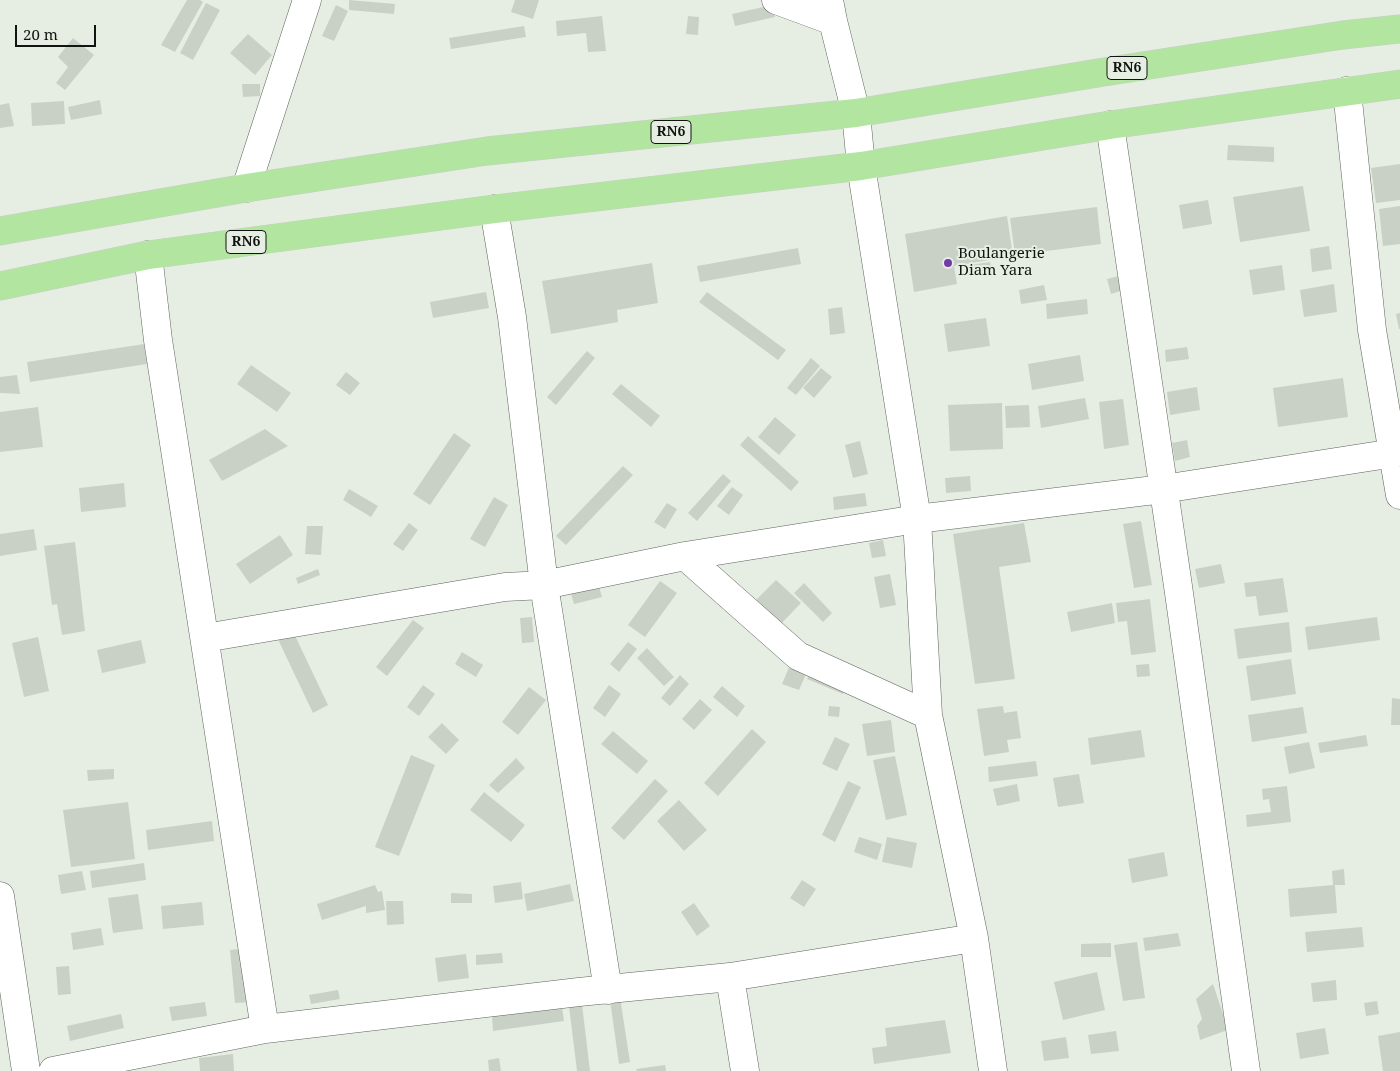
<!DOCTYPE html>
<style>
body{margin:0}
#map{position:relative;width:1400px;height:1071px;overflow:hidden;background:#e6eee3;font-family:"Noto Serif",serif}
canvas{display:block}
.scale{position:absolute;left:15px;top:25px;width:81px;height:22px;box-sizing:border-box;border:2px solid #111410;border-top:0;padding-left:6px;font-size:15px;line-height:18px;white-space:nowrap;color:#111410;-webkit-text-stroke:4px #e6eee3;paint-order:stroke}
</style>
<div id="map">
<canvas width="1400" height="1071"></canvas>
<div class="scale">20 m</div>
</div>
<script>
const ctx = document.querySelector('canvas').getContext('2d');
ctx.lineJoin = 'round';
function fill(path, color) {
  ctx.fillStyle = color;
  ctx.fill(path, 'evenodd');
}
function stroke(path, color, width, dash) {
  ctx.strokeStyle = color;
  ctx.lineWidth = width;
  ctx.lineCap = dash ? 'butt' : 'round';
  ctx.setLineDash(dash || []);
  ctx.stroke(path);
}
function label(font, color, halo, rows, align = 'center') {
  ctx.font = font + ' "Noto Serif",serif';
  ctx.lineWidth = 4;
  ctx.setLineDash([]);
  ctx.textBaseline = 'middle';
  ctx.strokeStyle = halo;
  ctx.fillStyle = color;
  for (const [text, x, y, turn = 0] of rows) {
    ctx.save();
    ctx.translate(x, y);
    ctx.rotate((+turn || 0) * Math.PI / 180);
    ctx.textAlign = isNaN(turn) ? turn : align;
    if (halo) ctx.strokeText(text, 0, 0);
    ctx.fillText(text, 0, 0);
    ctx.restore();
  }
}
const building = new Path2D(`
 M 187,0 L 200,0 L 203,2 L 175,52 L 161,45 Z
 M 349,0 L 395,4 L 394,14 L 349,10 Z
 M 515,0 L 539,0 L 533,19 L 511,12 Z
 M 206,3 L 220,10 L 193,60 L 180,53 Z
 M 336,5 L 348,11 L 334,41 L 322,36 Z
 M 772,5 L 775,17 L 735,26 L 732,14 Z
 M 602,16 L 606,51 L 588,52 L 586,33 L 557,36 L 556,21 Z
 M 688,16 L 699,17 L 698,35 L 686,34 Z
 M 524,26 L 526,37 L 451,49 L 449,38 Z
 M 248,34 L 272,55 L 255,75 L 230,53 Z
 M 73,38 L 94,55 L 65,90 L 56,83 L 68,67 L 58,57 Z
 M 242,84 L 260,84 L 260,96 L 243,97 Z
 M 100,100 L 102,114 L 71,120 L 68,107 Z
 M 64,101 L 65,124 L 32,126 L 31,103 Z
 M 9,103 L 14,126 L 0,128 L 0,105 Z
 M 1228,145 L 1274,147 L 1274,162 L 1227,160 Z
 M 1400,164 L 1400,200 L 1376,203 L 1371,168 Z
 M 1303,186 L 1310,231 L 1240,242 L 1233,197 Z
 M 1208,200 L 1212,224 L 1183,229 L 1179,205 Z
 M 1400,206 L 1400,244 L 1383,246 L 1379,209 Z
 M 1097,207 L 1101,244 L 1015,255 L 1010,218 Z
 M 1007,216 L 1013,256 L 954,266 L 957,284 L 914,292 L 905,234 Z
 M 1329,246 L 1332,269 L 1312,272 L 1310,249 Z
 M 798,248 L 801,264 L 700,282 L 697,266 Z
 M 990,262 L 992,272 L 971,275 L 970,265 Z
 M 652,263 L 658,303 L 617,310 L 618,322 L 551,334 L 542,281 Z
 M 1282,265 L 1285,290 L 1253,295 L 1249,270 Z
 M 1123,275 L 1127,289 L 1111,294 L 1107,279 Z
 M 1334,284 L 1337,312 L 1304,317 L 1300,290 Z
 M 1044,285 L 1047,300 L 1021,304 L 1019,290 Z
 M 486,292 L 489,308 L 433,318 L 430,302 Z
 M 707,292 L 786,350 L 778,360 L 699,302 Z
 M 1087,299 L 1088,314 L 1047,319 L 1046,304 Z
 M 842,307 L 845,333 L 830,335 L 828,309 Z
 M 1400,313 L 1400,329 L 1399,329 L 1396,314 Z
 M 986,318 L 990,346 L 948,352 L 944,324 Z
 M 144,344 L 147,364 L 30,382 L 27,362 Z
 M 1187,347 L 1189,359 L 1166,362 L 1165,350 Z
 M 587,351 L 595,358 L 556,405 L 547,397 Z
 M 1080,355 L 1084,381 L 1032,390 L 1028,364 Z
 M 811,358 L 820,366 L 796,395 L 787,388 Z
 M 251,365 L 291,393 L 277,412 L 237,384 Z
 M 821,368 L 832,377 L 814,398 L 803,388 Z
 M 346,372 L 360,383 L 350,395 L 336,385 Z
 M 17,375 L 20,394 L 0,393 L 0,377 Z
 M 1343,378 L 1348,417 L 1278,427 L 1273,388 Z
 M 621,384 L 660,416 L 651,427 L 612,394 Z
 M 1197,387 L 1200,410 L 1170,415 L 1167,392 Z
 M 1085,398 L 1089,419 L 1041,428 L 1038,406 Z
 M 1123,399 L 1129,445 L 1104,449 L 1099,402 Z
 M 1002,403 L 1003,449 L 950,451 L 948,405 Z
 M 1029,405 L 1030,427 L 1006,428 L 1005,406 Z
 M 38,407 L 43,447 L 0,452 L 0,412 Z
 M 775,417 L 796,435 L 779,455 L 758,437 Z
 M 265,429 L 288,446 L 222,481 L 209,460 Z
 M 454,433 L 471,445 L 430,505 L 413,494 Z
 M 748,436 L 799,482 L 791,491 L 740,445 Z
 M 1187,440 L 1190,457 L 1175,461 L 1172,443 Z
 M 860,441 L 868,474 L 853,478 L 845,445 Z
 M 623,466 L 633,475 L 566,545 L 556,536 Z
 M 723,474 L 731,481 L 697,521 L 688,513 Z
 M 970,476 L 971,491 L 946,493 L 945,478 Z
 M 124,483 L 126,507 L 81,512 L 79,488 Z
 M 732,487 L 743,495 L 729,515 L 717,506 Z
 M 349,489 L 378,506 L 371,517 L 343,500 Z
 M 865,493 L 867,506 L 834,510 L 833,497 Z
 M 494,497 L 508,505 L 485,547 L 470,539 Z
 M 667,503 L 677,509 L 665,529 L 654,522 Z
 M 1141,521 L 1152,585 L 1134,588 L 1123,524 Z
 M 409,523 L 418,530 L 403,551 L 393,544 Z
 M 1024,523 L 1031,562 L 999,567 L 1015,679 L 975,684 L 953,534 Z
 M 307,526 L 323,526 L 321,555 L 305,554 Z
 M 34,529 L 37,550 L 0,556 L 0,534 Z
 M 280,535 L 293,555 L 250,584 L 236,564 Z
 M 883,540 L 886,556 L 872,558 L 869,543 Z
 M 75,542 L 85,631 L 62,635 L 57,604 L 52,605 L 44,546 Z
 M 1221,564 L 1225,583 L 1199,588 L 1195,569 Z
 M 318,569 L 320,575 L 298,584 L 296,578 Z
 M 890,574 L 896,605 L 880,608 L 874,577 Z
 M 1283,578 L 1288,612 L 1259,616 L 1256,596 L 1246,597 L 1244,583 Z
 M 776,580 L 801,603 L 778,627 L 753,603 Z
 M 660,581 L 677,593 L 645,637 L 628,625 Z
 M 804,583 L 832,613 L 823,622 L 794,593 Z
 M 599,587 L 602,597 L 574,604 L 571,594 Z
 M 1150,599 L 1156,652 L 1131,655 L 1127,621 L 1118,622 L 1116,603 Z
 M 1112,603 L 1115,623 L 1071,632 L 1067,612 Z
 M 532,617 L 534,642 L 522,643 L 520,618 Z
 M 1377,617 L 1380,640 L 1308,650 L 1305,627 Z
 M 413,620 L 424,628 L 387,676 L 376,667 Z
 M 1289,622 L 1292,652 L 1238,659 L 1234,629 Z
 M 289,623 L 328,705 L 313,713 L 274,631 Z
 M 38,637 L 49,691 L 24,697 L 12,643 Z
 M 141,640 L 146,663 L 102,673 L 97,650 Z
 M 628,642 L 637,649 L 619,672 L 610,664 Z
 M 647,648 L 674,677 L 664,686 L 637,658 Z
 M 462,652 L 483,665 L 476,677 L 455,664 Z
 M 793,658 L 810,665 L 799,690 L 782,684 Z
 M 1291,659 L 1296,694 L 1251,701 L 1246,666 Z
 M 1149,664 L 1150,676 L 1137,677 L 1136,665 Z
 M 812,669 L 847,684 L 843,694 L 807,679 Z
 M 680,675 L 689,684 L 670,706 L 661,698 Z
 M 423,685 L 435,694 L 419,716 L 407,707 Z
 M 609,685 L 621,694 L 605,717 L 593,708 Z
 M 722,686 L 745,706 L 737,717 L 713,697 Z
 M 529,687 L 546,700 L 518,735 L 502,722 Z
 M 1392,698 L 1400,699 L 1400,725 L 1391,725 Z
 M 700,699 L 712,710 L 694,730 L 682,719 Z
 M 829,706 L 840,707 L 839,717 L 828,716 Z
 M 1003,706 L 1004,713 L 1017,711 L 1021,738 L 1007,740 L 1009,752 L 984,756 L 977,709 Z
 M 1303,707 L 1307,733 L 1252,742 L 1248,715 Z
 M 891,720 L 895,752 L 867,756 L 862,724 Z
 M 442,723 L 459,740 L 446,754 L 428,737 Z
 M 752,729 L 766,742 L 718,796 L 704,783 Z
 M 1141,730 L 1145,757 L 1091,765 L 1088,738 Z
 M 613,731 L 648,761 L 637,774 L 601,744 Z
 M 1366,735 L 1368,746 L 1320,753 L 1318,743 Z
 M 835,737 L 850,744 L 837,771 L 822,764 Z
 M 1309,742 L 1315,768 L 1289,774 L 1284,747 Z
 M 411,755 L 435,765 L 399,856 L 375,847 Z
 M 895,756 L 907,815 L 886,820 L 873,760 Z
 M 516,758 L 525,768 L 498,793 L 489,785 Z
 M 1036,761 L 1038,776 L 989,782 L 988,767 Z
 M 114,769 L 114,779 L 88,781 L 87,770 Z
 M 1079,774 L 1084,803 L 1058,807 L 1053,778 Z
 M 655,779 L 668,791 L 624,840 L 611,828 Z
 M 848,781 L 861,787 L 835,842 L 822,835 Z
 M 1017,784 L 1020,801 L 997,806 L 993,789 Z
 M 1287,786 L 1291,822 L 1247,827 L 1246,815 L 1271,812 L 1269,799 L 1263,800 L 1262,789 Z
 M 484,792 L 525,825 L 511,842 L 470,810 Z
 M 679,800 L 707,830 L 684,851 L 657,821 Z
 M 128,802 L 135,859 L 71,867 L 63,810 Z
 M 212,821 L 214,841 L 148,850 L 146,830 Z
 M 859,837 L 882,844 L 877,860 L 854,852 Z
 M 887,837 L 917,843 L 912,868 L 882,862 Z
 M 1164,852 L 1168,876 L 1132,883 L 1128,859 Z
 M 144,863 L 146,880 L 92,888 L 90,871 Z
 M 1344,869 L 1345,885 L 1335,885 L 1337,913 L 1290,917 L 1288,889 L 1333,885 L 1332,871 Z
 M 82,871 L 86,890 L 61,894 L 58,875 Z
 M 802,880 L 816,889 L 804,907 L 790,898 Z
 M 521,882 L 523,899 L 495,903 L 493,886 Z
 M 570,884 L 574,901 L 527,911 L 524,894 Z
 M 375,885 L 378,892 L 382,891 L 385,910 L 366,913 L 366,906 L 322,920 L 317,904 Z
 M 451,893 L 472,894 L 472,903 L 451,903 Z
 M 138,894 L 143,929 L 113,933 L 108,898 Z
 M 386,901 L 403,901 L 404,924 L 387,925 Z
 M 202,902 L 204,925 L 163,929 L 161,906 Z
 M 694,903 L 710,926 L 697,936 L 681,912 Z
 M 1362,927 L 1364,947 L 1307,952 L 1305,932 Z
 M 101,928 L 104,945 L 73,950 L 71,933 Z
 M 1178,933 L 1181,946 L 1145,951 L 1143,938 Z
 M 1137,942 L 1145,998 L 1123,1001 L 1114,945 Z
 M 1111,943 L 1111,957 L 1081,957 L 1081,944 Z
 M 247,948 L 252,1002 L 235,1003 L 230,950 Z
 M 502,953 L 503,963 L 476,965 L 476,955 Z
 M 466,954 L 469,978 L 438,982 L 435,958 Z
 M 69,966 L 71,994 L 58,995 L 56,967 Z
 M 1097,972 L 1105,1010 L 1063,1020 L 1054,982 Z
 M 1336,980 L 1337,1000 L 1313,1002 L 1311,983 Z
 M 1213,984 L 1225,1020 L 1233,1028 L 1200,1040 L 1197,1026 L 1202,1019 L 1196,999 Z
 M 338,990 L 340,999 L 311,1004 L 309,995 Z
 M 619,991 L 630,1062 L 619,1064 L 609,993 Z
 M 581,996 L 590,1071 L 577,1071 L 568,998 Z
 M 1377,1001 L 1379,1014 L 1366,1016 L 1364,1003 Z
 M 205,1002 L 207,1016 L 172,1021 L 169,1007 Z
 M 562,1007 L 564,1021 L 493,1031 L 492,1016 Z
 M 121,1014 L 124,1028 L 70,1041 L 67,1026 Z
 M 945,1020 L 951,1053 L 874,1064 L 872,1048 L 887,1046 L 885,1028 Z
 M 1325,1028 L 1329,1054 L 1300,1059 L 1296,1033 Z
 M 1116,1031 L 1119,1051 L 1091,1054 L 1088,1035 Z
 M 1400,1032 L 1400,1071 L 1383,1071 L 1378,1036 Z
 M 1066,1037 L 1069,1058 L 1044,1061 L 1041,1041 Z
 M 233,1054 L 234,1071 L 200,1071 L 199,1058 Z
 M 499,1058 L 501,1071 L 489,1071 L 488,1060 Z
 M 665,1065 L 666,1071 L 637,1071 L 636,1069 Z`);
const minor = new Path2D(`
 M 776,0 L 833,21
 M 829,0 L 833,21 L 856,113 L 861,166 L 917,519 L 928,715 L 974,938 L 993,1071
 M 1347,91 L 1372,330 L 1400,495
 M 1110,125 L 1178,586 L 1246,1071
 M 246,188 L 307,0
 M 494,209 L 512,317 L 544,585 L 608,990
 M 148,255 L 158,340 L 265,1029
 M 685,556 L 798,656 L 928,715
 M 205,638 L 505,587 L 544,585 L 685,556 L 917,519 L 1163,489 L 1400,452
 M 0,896 L 26,1071
 M 730,977 L 745,1071
 M 53,1071 L 265,1029 L 579,992 L 730,977 L 974,938`);
const highway = new Path2D(`
 M 0,231 L 246,188 L 487,151 L 856,113 L 1104,72 L 1343,35 L 1400,29
 M 0,286 L 148,255 L 494,209 L 861,166 L 1110,125 L 1400,84`);
const markers = [
 [948,263,5,"#7438ad"]
];
const shields = [
 [1127,68,40],
 [671,132,40],
 [246,242,40]
];
const shieldNames = [
 ["RN6",1127,68],
 ["RN6",671,132],
 ["RN6",246,242]
];
const poiNames = [
 ["Boulangerie",958,254],
 ["Diam Yara",958,271]
];
fill(building, '#c9d1c6');
stroke(minor, '#5d645b', 29);
stroke(highway, '#cbcbca', 29);
stroke(minor, '#fff', 28);
stroke(highway, '#b2e6a0', 28);
for (const [x, y, r, color] of markers) {
  const dot = new Path2D();
  dot.arc(x, y, r, 0, 2 * Math.PI);
  ctx.fillStyle = color;
  ctx.fill(dot);
  stroke(dot, '#e6eee3', 2);
}
for (const [x, y, w] of shields) {
  const box = new Path2D();
  box.roundRect(x - w / 2, y - 11.5, w, 23, 4);
  ctx.fillStyle = '#e6eee3';
  ctx.fill(box);
  stroke(box, '#111410', 1);
}
label('bold 14px', '#111410', null, shieldNames);
label('15px', '#111410', '#e6eee3', poiNames, 'left');
</script>
